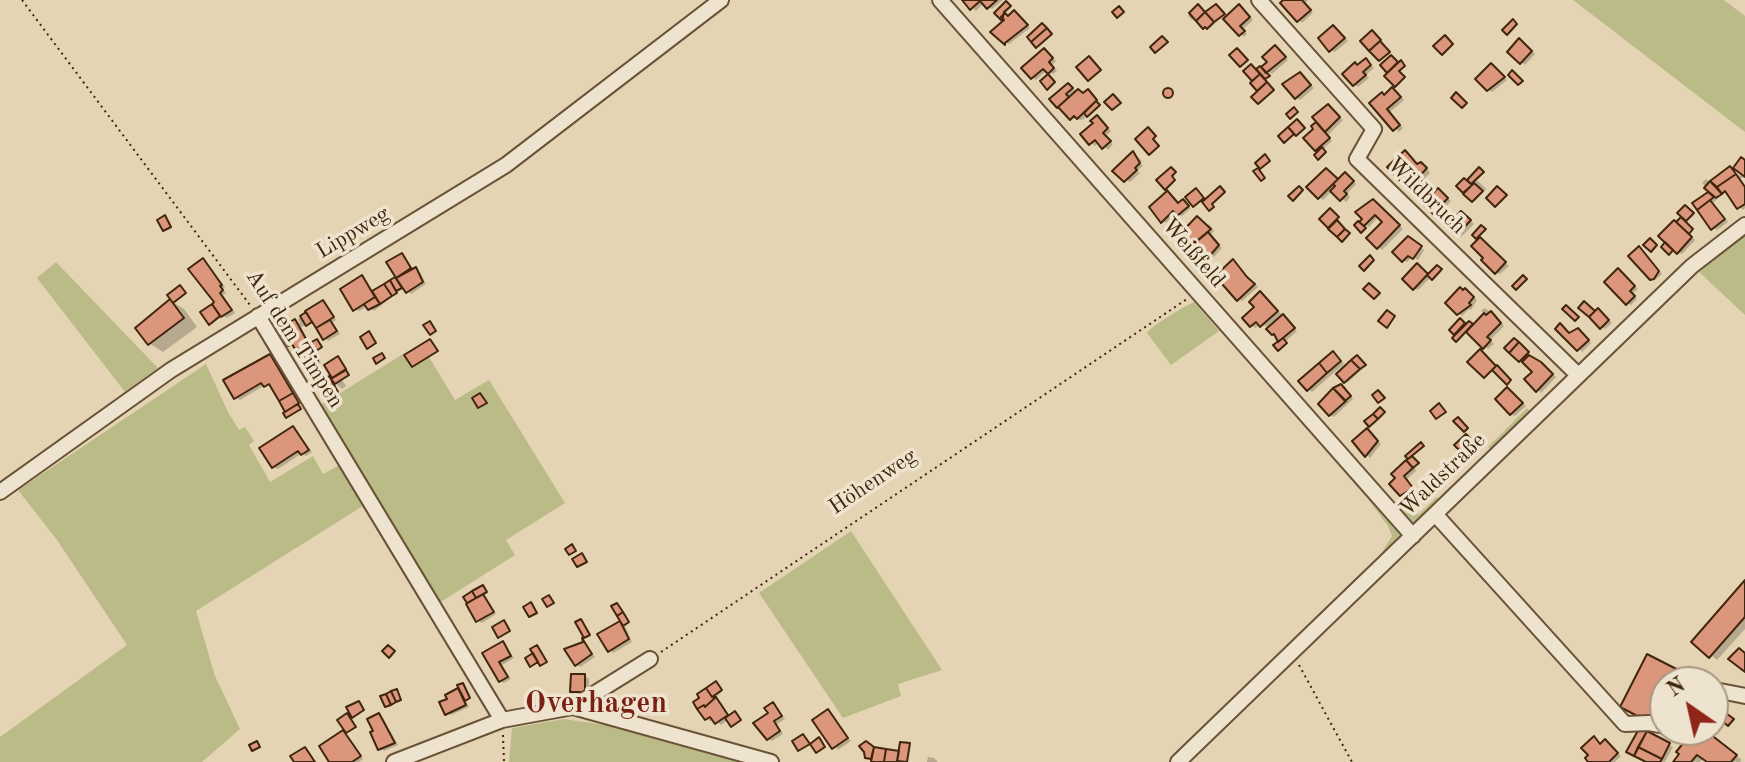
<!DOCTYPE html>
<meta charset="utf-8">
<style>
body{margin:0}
#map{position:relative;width:1745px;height:762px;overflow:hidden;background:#e4d4b4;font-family:"Old Standard TT",serif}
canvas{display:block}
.north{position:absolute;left:1649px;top:666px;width:80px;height:80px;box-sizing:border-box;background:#ede3ce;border:2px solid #a89780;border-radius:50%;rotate:326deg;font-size:22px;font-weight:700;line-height:32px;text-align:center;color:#40260c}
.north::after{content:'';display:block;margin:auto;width:28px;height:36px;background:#8f2418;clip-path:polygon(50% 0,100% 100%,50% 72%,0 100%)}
</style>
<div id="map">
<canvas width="1745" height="762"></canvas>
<div class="north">N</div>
</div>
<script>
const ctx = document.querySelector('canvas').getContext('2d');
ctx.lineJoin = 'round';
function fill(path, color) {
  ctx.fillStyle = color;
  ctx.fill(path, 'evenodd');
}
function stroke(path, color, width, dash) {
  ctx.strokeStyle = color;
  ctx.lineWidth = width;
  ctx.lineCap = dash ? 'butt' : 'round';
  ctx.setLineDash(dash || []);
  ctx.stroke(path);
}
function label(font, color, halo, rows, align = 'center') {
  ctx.font = font + ' "Old Standard TT",serif';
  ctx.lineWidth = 7;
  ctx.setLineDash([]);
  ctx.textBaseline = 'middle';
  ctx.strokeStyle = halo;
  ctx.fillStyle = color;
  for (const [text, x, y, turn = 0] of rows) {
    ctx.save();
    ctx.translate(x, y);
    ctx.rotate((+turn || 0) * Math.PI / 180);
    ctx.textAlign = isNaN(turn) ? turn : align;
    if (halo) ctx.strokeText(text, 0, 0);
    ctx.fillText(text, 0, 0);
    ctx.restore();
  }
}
const green = new Path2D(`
 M 1573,0 L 1724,0 L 1745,16 L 1745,132 Z
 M 1745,236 L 1745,315 L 1698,271 Z
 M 56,262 L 158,368 L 125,392 L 37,278 Z
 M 1194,302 L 1219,331 L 1171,365 L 1147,333 C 1151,326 1185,306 1194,302 Z
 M 1223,327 L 1401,532 L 1401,537 L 1175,762 L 1168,762 L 1376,562 L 1392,536 L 1388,526 L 1368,499 L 1220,330 Z
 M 403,354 L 412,368 L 429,357 L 455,400 L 489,380 L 565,503 L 506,540 L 515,555 L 436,605 L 319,406 Z
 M 206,364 L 228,412 L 239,430 L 245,427 L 254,441 L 249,445 L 270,482 L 313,456 L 323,474 L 343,463 L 366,504 L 196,611 L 215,676 L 240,729 L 202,762 L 0,762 L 0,737 L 127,645 L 57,540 L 18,490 Z
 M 1527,408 L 1532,413 L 1492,451 L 1488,447 Z
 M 1437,497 L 1441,502 L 1418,523 C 1407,523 1396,513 1396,502 L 1407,513 L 1419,514 Z
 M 851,531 L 942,670 L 898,684 L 901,696 L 843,718 L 759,593 Z
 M 564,719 L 606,725 L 739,762 L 509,762 L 512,728 Z`);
const shadow = new Path2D(`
 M 964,0 L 1003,0 L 992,9 L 984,3 L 976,11 Z
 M 1286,0 L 1308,0 L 1305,3 L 1313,13 L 1302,23 L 1283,3 Z
 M 1007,4 L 1011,8 L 1004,15 L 1009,18 L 1015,13 L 1030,28 L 1009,44 L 1005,42 L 1007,20 L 1002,18 Z
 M 1199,7 L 1206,14 L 1217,7 L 1227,18 L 1243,9 L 1253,20 L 1243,29 L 1247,34 L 1244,37 L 1223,16 L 1210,28 L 1205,28 L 1195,17 L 1192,20 L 1188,16 Z
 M 1333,27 L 1348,41 L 1335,52 L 1331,50 Z
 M 1523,42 L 1535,54 L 1525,65 L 1521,62 Z
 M 1276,47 L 1288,60 L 1272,74 L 1262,68 L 1270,62 Z
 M 1048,53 L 1056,61 L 1052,65 L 1057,71 L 1053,74 L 1044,69 L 1045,72 L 1036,80 L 1032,77 Z
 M 1366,61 L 1374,68 L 1366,75 L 1369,78 L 1358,87 L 1354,84 L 1359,67 Z
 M 1495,67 L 1507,80 L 1492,92 L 1488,89 Z
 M 1260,68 L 1269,78 L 1265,81 L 1274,91 L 1260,104 L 1260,91 L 1246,71 L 1257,71 Z
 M 1304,77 L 1314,88 L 1300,100 L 1296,97 Z
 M 1069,85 L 1077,92 L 1084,95 L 1088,91 L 1092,94 L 1100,103 L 1100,107 L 1082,120 L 1071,118 L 1052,99 Z
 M 1397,92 L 1404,100 L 1390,112 L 1403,128 L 1399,132 L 1371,103 Z
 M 1328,106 L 1343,120 L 1328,135 L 1332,141 L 1323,149 L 1326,154 L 1320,159 L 1316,155 L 1321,152 L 1316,149 L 1316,129 L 1314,126 Z
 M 1101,120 L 1111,131 L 1106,136 L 1113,144 L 1108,150 L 1099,142 L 1095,146 L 1091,143 Z
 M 1406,153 L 1418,166 L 1426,167 L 1430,173 L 1421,182 L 1424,185 L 1418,191 L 1409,188 Z
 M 1134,154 L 1142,161 L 1140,163 L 1143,166 L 1137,171 L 1140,173 L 1130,182 L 1119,175 Z
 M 1745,163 L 1745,176 L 1740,179 L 1745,186 L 1745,208 L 1743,210 L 1728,193 L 1717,188 L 1721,195 L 1718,198 L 1702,183 L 1706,179 L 1710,183 L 1730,169 L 1737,175 L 1743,176 Z
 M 1480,170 L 1484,173 L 1477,180 L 1486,189 L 1475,201 L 1459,187 Z
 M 1349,177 L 1356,184 L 1347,194 L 1350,197 L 1346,202 L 1332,191 L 1323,200 L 1308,187 Z
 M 1168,193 L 1179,204 L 1183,201 L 1191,208 L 1182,216 L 1177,213 L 1166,223 L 1162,221 Z
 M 1442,193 L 1451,201 L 1438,215 L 1434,212 Z
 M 1708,194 L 1717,199 L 1713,203 L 1728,222 L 1717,230 L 1713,228 Z
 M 1377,204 L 1403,229 L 1382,250 L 1369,238 L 1385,222 L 1379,216 L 1369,227 L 1361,222 Z
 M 1686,207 L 1694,215 L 1686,223 L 1693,230 L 1689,235 L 1695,240 L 1682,254 L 1675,250 L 1671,254 L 1663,247 L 1684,217 Z
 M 1465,215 L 1474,224 L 1461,237 L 1449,226 Z
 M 1209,224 L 1214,231 L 1210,235 L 1222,248 L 1213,258 L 1210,256 L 1205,261 L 1193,250 L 1191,252 L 1187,249 Z
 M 1413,241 L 1424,250 L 1418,260 L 1413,257 L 1407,262 L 1403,260 Z
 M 1484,242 L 1509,266 L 1500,274 L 1496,272 Z
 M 1643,251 L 1662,274 L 1655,280 L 1651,278 Z
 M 402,255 L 414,271 L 420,272 L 426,284 L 411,294 L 404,287 L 374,311 L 368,306 L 359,311 L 355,309 L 362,278 L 374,292 L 395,279 L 402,283 L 389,263 Z
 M 203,260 L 225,287 L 223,289 L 226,293 L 223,295 L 235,313 L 227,318 L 223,316 L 212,324 L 213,307 L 220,316 L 222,315 Z
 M 1234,262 L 1258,287 L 1242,301 L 1238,299 Z
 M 1418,266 L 1430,276 L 1438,268 L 1442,271 L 1434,279 L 1431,277 L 1418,290 L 1414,288 Z
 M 1622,273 L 1638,289 L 1632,294 L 1637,299 L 1631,305 L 1627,303 Z
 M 181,288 L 186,294 L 174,303 L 184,309 L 197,327 L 163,352 L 149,343 L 138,328 L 172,299 Z
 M 1470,293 L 1477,300 L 1471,310 L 1469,309 L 1462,316 L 1459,313 Z
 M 1265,296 L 1297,331 L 1285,342 L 1287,344 L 1280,350 L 1276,346 L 1283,341 L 1266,326 L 1260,324 L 1256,328 L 1252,326 Z
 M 323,302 L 336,320 L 333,322 L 340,334 L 328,341 L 314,322 L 301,327 L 311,345 L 318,342 L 322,348 L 315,353 L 321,363 L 312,368 L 296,346 L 290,345 L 295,321 L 300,323 L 298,319 Z
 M 1585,303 L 1596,313 L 1599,311 L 1602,313 L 1612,323 L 1605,329 L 1601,327 Z
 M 1484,308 L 1496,315 L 1504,326 L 1490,340 L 1494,344 L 1488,349 L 1468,331 L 1459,341 L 1451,330 L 1461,320 L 1467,326 L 1469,323 L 1474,327 L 1486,314 L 1481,311 Z
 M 1565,328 L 1570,334 L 1582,333 L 1591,343 L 1582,352 Z
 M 1514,340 L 1529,354 L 1526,356 L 1546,367 L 1556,377 L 1541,393 L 1527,379 L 1535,372 L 1523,359 L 1520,361 Z
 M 1333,353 L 1344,364 L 1312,392 L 1308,389 Z
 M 270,356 L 274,358 L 293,390 L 279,398 L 272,386 L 265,385 L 240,400 L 236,398 Z
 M 1359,358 L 1366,366 L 1347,383 L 1339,374 Z
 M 339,359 L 349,376 L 342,380 L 346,386 L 342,389 L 332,380 L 338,384 L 326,365 Z
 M 1345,389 L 1353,399 L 1334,417 L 1330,415 Z
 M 1508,389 L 1526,406 L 1515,416 L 1511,414 Z
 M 293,428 L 312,452 L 306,456 L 302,453 L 278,469 L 273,467 Z
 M 1367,430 L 1381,444 L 1370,458 L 1354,441 Z
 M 1470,439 L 1480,449 L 1471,458 L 1457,445 Z
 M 1406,463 L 1415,468 L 1416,471 L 1407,479 L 1416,491 L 1405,497 L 1401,495 Z
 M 1745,583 L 1745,629 L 1717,660 L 1694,642 Z
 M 484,588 L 487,593 L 482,596 L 487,599 L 496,614 L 482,623 L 477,620 L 466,597 Z
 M 618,606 L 629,623 L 625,626 L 632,642 L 613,653 L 600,635 L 623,622 Z
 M 503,643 L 514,658 L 502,665 L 511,679 L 504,683 L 500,681 L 484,654 Z
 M 584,644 L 595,657 L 580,667 L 576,664 Z
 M 1648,656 L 1697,682 L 1665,682 L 1665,711 L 1657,724 L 1622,706 Z
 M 585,676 L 589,679 L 589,693 L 572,691 Z
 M 717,684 L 722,692 L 715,698 L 720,701 L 730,717 L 737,714 L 741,721 L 733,726 L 728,720 L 721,725 L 714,719 L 710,721 L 706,719 L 696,703 Z
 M 464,686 L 470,699 L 466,701 L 469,707 L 451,715 L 447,713 L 450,700 L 448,696 Z
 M 773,705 L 785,719 L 777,724 L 783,734 L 772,741 L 768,739 Z
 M 828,711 L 851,741 L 838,750 L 815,720 Z
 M 379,715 L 383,718 L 398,745 L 384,751 L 380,749 Z
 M 1640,729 L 1673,747 L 1665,762 L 1649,762 Z
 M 1696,730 L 1704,730 L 1742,760 L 1740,762 L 1710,762 L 1704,758 L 1700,762 L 1676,762 Z
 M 344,732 L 363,759 L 359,762 L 332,762 Z
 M 1594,739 L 1602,745 L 1609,744 L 1621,756 L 1615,762 L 1591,762 Z
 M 928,757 L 934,758 L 938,762 L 927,762 Z`);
const building = new Path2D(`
 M 962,0 L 997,0 L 987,9 L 980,1 L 970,10 Z
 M 1283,0 L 1302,0 L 1311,10 L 1297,22 L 1280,3 Z
 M 1006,1 L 1011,6 L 1004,12 L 1002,21 L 994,13 Z
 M 1198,4 L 1205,12 L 1196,21 L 1189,13 Z
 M 1216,4 L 1225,14 L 1214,22 L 1205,12 Z
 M 1239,4 L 1250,17 L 1240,26 L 1245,31 L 1239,36 L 1223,19 Z
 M 1119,6 L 1124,12 L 1117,18 L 1112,12 Z
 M 1014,10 L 1028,25 L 1005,43 L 1005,45 L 990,32 L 1004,20 L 1001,17 L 1005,13 L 1008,16 Z
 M 1205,12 L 1214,22 L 1207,29 L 1205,27 L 1203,29 L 1196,21 Z
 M 1513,19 L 1517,24 L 1507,35 L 1502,30 Z
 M 1042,23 L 1047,28 L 1031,42 L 1027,37 Z
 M 1333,25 L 1345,38 L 1329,52 L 1318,38 Z
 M 1047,28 L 1052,34 L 1036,48 L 1031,42 Z
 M 1372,30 L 1381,40 L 1369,51 L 1360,41 Z
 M 1445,35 L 1453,44 L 1442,55 L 1433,46 Z
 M 1162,36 L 1168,42 L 1155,53 L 1150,47 Z
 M 1519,38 L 1532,51 L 1520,64 L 1507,52 Z
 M 1380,41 L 1390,52 L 1379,61 L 1369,51 Z
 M 1275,45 L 1286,57 L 1266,73 L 1261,67 L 1267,62 L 1262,57 Z
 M 1044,48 L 1053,58 L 1049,62 L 1054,68 L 1048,74 L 1043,69 L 1031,79 L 1021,68 Z
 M 1237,48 L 1248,60 L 1240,67 L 1229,55 Z
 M 1391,55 L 1398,62 L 1387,73 L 1380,65 Z
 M 1089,56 L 1101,70 L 1088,81 L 1076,67 Z
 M 1366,58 L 1371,65 L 1363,72 L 1366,75 L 1353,86 L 1342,74 L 1355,62 L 1357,65 Z
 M 1401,60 L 1405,66 L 1399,71 L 1405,77 L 1395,87 L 1384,76 Z
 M 1491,63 L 1505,77 L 1487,91 L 1475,79 Z
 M 1251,64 L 1260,74 L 1252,81 L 1243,71 Z
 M 1260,66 L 1270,76 L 1265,79 L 1256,69 Z
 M 1512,70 L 1523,81 L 1518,85 L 1508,75 Z
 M 1300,72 L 1311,85 L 1295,99 L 1282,84 Z
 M 1048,74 L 1055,82 L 1047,90 L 1040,81 Z
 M 1260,74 L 1267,82 L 1257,91 L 1250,83 Z
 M 1267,82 L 1274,90 L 1258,104 L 1251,97 Z
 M 1068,83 L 1073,88 L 1066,94 L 1069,97 L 1057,108 L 1049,99 Z
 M 1392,87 L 1401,97 L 1387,109 L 1400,125 L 1393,131 L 1369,103 L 1382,92 L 1384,95 Z
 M1163 93a5 5 0 1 1 10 0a5 5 0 1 1-10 0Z
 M 1078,89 L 1083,93 L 1088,89 L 1097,100 L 1077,119 L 1074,116 L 1070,120 L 1058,107 Z
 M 1456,92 L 1467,103 L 1462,108 L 1451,98 Z
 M 1113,94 L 1121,103 L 1112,110 L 1104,102 Z
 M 1096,101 L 1100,105 L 1087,117 L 1084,113 Z
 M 1328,104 L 1340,117 L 1325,132 L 1312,117 Z
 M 1294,107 L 1298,112 L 1290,119 L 1286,114 Z
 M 1097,115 L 1108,128 L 1103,133 L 1111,141 L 1102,149 L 1095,140 L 1089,145 L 1080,134 L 1093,123 L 1090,121 Z
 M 1297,119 L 1305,128 L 1296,136 L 1288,127 Z
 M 1316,122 L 1330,138 L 1315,151 L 1303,138 L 1313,129 L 1311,126 Z
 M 1148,127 L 1156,136 L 1153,139 L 1159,146 L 1149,155 L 1135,139 Z
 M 1288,127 L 1294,134 L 1284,143 L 1278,136 Z
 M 1322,147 L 1326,152 L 1318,160 L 1314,155 Z
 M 1405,150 L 1417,164 L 1421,162 L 1427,168 L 1408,189 L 1387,167 Z
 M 1133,151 L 1140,163 L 1135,168 L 1137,170 L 1124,182 L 1112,171 Z
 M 1265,154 L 1270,161 L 1260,169 L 1255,163 Z
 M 1741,157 L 1745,160 L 1745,177 L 1733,168 Z
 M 1730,166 L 1736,174 L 1717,187 L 1710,181 Z
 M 1171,167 L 1176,172 L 1172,176 L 1175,180 L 1165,190 L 1156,180 Z
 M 1479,167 L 1484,172 L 1471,184 L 1467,180 Z
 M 1258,168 L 1265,178 L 1261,181 L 1253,171 Z
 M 1326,168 L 1338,179 L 1318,199 L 1306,187 Z
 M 1345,172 L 1354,181 L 1344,191 L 1347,194 L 1340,201 L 1330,191 L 1335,186 L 1333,184 Z
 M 1736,174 L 1745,187 L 1745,204 L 1737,209 L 1725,191 L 1722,194 L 1717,187 Z
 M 1464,178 L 1472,185 L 1463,193 L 1456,186 Z
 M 1420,179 L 1424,184 L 1416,192 L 1412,188 Z
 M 1710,181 L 1722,194 L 1716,198 L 1704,188 Z
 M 1474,183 L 1483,191 L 1472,202 L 1463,194 Z
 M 1220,186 L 1225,192 L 1212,204 L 1214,207 L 1209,211 L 1202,202 Z
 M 1299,186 L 1303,190 L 1293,201 L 1288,196 Z
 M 1497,186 L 1507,195 L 1495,207 L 1486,198 Z
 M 1196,188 L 1204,198 L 1193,207 L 1185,197 Z
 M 1438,188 L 1448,198 L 1433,214 L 1423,204 Z
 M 1166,189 L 1178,203 L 1183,199 L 1189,206 L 1177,216 L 1173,211 L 1161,223 L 1149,207 L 1167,191 Z
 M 1708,192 L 1714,197 L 1697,210 L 1692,203 Z
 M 1373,199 L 1400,225 L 1377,249 L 1366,238 L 1382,222 L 1375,215 L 1364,226 L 1359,222 L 1362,219 L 1355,212 Z
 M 1710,200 L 1725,219 L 1711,230 L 1697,210 Z
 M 1685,205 L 1694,213 L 1686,221 L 1677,213 Z
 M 1330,208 L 1339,217 L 1328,228 L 1319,219 Z
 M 1461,211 L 1471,220 L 1456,236 L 1446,226 Z
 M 165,215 L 171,227 L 163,231 L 157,220 Z
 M 1197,216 L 1211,229 L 1185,251 L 1175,239 Z
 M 1681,217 L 1693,229 L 1689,234 L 1676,222 Z
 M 1337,220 L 1345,229 L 1337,237 L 1328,229 Z
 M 1674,220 L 1692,237 L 1677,254 L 1658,236 Z
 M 1358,221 L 1366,228 L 1361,233 L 1354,225 Z
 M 1481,225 L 1486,229 L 1476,239 L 1472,235 Z
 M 1345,229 L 1350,233 L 1342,242 L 1337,237 Z
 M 1208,232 L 1219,245 L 1208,258 L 1205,255 L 1200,260 L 1189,248 Z
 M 1408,236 L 1422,246 L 1413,259 L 1408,256 L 1402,262 L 1392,252 Z
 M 1480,237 L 1506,262 L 1495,274 L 1481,260 L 1483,258 L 1471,246 Z
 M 1650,238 L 1657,245 L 1651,252 L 1643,245 Z
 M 1665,242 L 1673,250 L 1669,255 L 1661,247 Z
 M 1639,246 L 1659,271 L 1654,279 L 1650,280 L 1628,256 Z
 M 402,253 L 411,268 L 396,278 L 386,262 Z
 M 1370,255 L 1374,260 L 1364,271 L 1359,266 Z
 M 203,258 L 222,285 L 220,286 L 223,290 L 220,293 L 232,310 L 221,317 L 212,304 L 214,302 L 188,269 Z
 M 1233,259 L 1247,277 L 1255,284 L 1237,301 L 1215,276 Z
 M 1417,263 L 1428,274 L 1413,290 L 1402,279 Z
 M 1437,265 L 1442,269 L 1432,280 L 1427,275 Z
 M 416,267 L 423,282 L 406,293 L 396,278 Z
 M 1618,268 L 1635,286 L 1630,291 L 1635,296 L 1626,305 L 1604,282 Z
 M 362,275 L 375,297 L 353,311 L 340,289 Z
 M 1523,275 L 1527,279 L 1516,290 L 1512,286 Z
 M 395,277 L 402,288 L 396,291 L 390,280 Z
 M 390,280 L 397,293 L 392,296 L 384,284 Z
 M 1369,283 L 1380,293 L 1374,299 L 1363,289 Z
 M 384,284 L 392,296 L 380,304 L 372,291 Z
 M 180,285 L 186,293 L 173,303 L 167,295 Z
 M 1460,287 L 1463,290 L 1465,288 L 1474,297 L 1469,303 L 1471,305 L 1457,315 L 1445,303 Z
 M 1260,291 L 1278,311 L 1260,327 L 1256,322 L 1250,327 L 1242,318 L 1254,307 L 1249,302 Z
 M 375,297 L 380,304 L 368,310 L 364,304 Z
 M 170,299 L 184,318 L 148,345 L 135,328 Z
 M 323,300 L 334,317 L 316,328 L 305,311 Z
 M 1584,301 L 1595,311 L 1589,317 L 1578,308 Z
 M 212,304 L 220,316 L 209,325 L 200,312 Z
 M 1566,305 L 1579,317 L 1575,321 L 1562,309 Z
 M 1598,308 L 1609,320 L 1600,329 L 1589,317 Z
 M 1387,310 L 1395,316 L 1387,328 L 1378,321 Z
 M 1491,311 L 1501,323 L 1487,337 L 1491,340 L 1483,349 L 1466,332 L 1484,313 L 1486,315 Z
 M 306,312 L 312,322 L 306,326 L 300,316 Z
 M 1283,314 L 1295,328 L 1278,342 L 1274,334 L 1272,335 L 1266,329 Z
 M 1460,318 L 1465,323 L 1454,335 L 1449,330 Z
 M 295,319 L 318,361 L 306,368 L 292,344 L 288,346 L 281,335 L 285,332 L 281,327 Z
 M 330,320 L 337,331 L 323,340 L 316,328 Z
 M 430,321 L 436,331 L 430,335 L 423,325 Z
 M 1469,321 L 1473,324 L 1456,342 L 1452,338 Z
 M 1560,323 L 1569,333 L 1578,328 L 1589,340 L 1577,351 L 1555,329 Z
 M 369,331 L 376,343 L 367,349 L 360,337 Z
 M 1283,338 L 1287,343 L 1278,351 L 1273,345 Z
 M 1514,338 L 1519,342 L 1509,353 L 1504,348 Z
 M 317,339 L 322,347 L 313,353 L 308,344 Z
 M 430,339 L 438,351 L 412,367 L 404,355 Z
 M 1519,342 L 1529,352 L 1519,362 L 1509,353 Z
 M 1480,349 L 1496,366 L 1484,378 L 1467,362 Z
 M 1333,351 L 1341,361 L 1327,373 L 1319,363 Z
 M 382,353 L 385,358 L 376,364 L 373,358 Z
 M 270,354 L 293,393 L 279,401 L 269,384 L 264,387 L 261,383 L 234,399 L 223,380 Z
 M 1357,355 L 1366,365 L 1360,369 L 1351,360 Z
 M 1529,355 L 1541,362 L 1553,374 L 1536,392 L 1524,379 L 1532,372 L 1522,362 Z
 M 338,356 L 346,369 L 332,378 L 324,365 Z
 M 1351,360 L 1360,369 L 1344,383 L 1336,374 Z
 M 1319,363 L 1327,373 L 1307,391 L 1298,381 Z
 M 1497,365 L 1511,380 L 1507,385 L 1492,370 Z
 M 346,370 L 349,375 L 335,384 L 331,379 Z
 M 329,376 L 338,392 L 327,399 L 317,383 Z
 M 1341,384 L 1351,396 L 1345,401 L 1333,388 Z
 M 1507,387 L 1523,403 L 1510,415 L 1495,399 Z
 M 1333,388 L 1346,401 L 1329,416 L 1318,404 Z
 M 1378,390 L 1385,398 L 1378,403 L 1372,395 Z
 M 293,393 L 299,403 L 285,412 L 279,401 Z
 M 480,393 L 487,403 L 478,408 L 472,398 Z
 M 1439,403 L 1446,412 L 1436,419 L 1430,411 Z
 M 298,404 L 301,409 L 286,418 L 283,413 Z
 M 1380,407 L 1385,412 L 1378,419 L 1373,414 Z
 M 1373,414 L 1378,419 L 1369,427 L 1364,421 Z
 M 1458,417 L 1468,428 L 1464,432 L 1453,421 Z
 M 293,426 L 309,450 L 301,455 L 298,451 L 272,468 L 259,448 Z
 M 1367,428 L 1378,441 L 1365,457 L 1352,441 Z
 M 1466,434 L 1478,446 L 1466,457 L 1454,445 Z
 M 1421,442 L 1424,446 L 1408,459 L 1405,456 Z
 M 1412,456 L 1419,463 L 1413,468 L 1406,460 Z
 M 1406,460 L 1413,468 L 1404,476 L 1413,488 L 1400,496 L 1389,484 L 1395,478 L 1391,474 Z
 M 572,544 L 576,551 L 569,555 L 565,549 Z
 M 582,553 L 587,562 L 577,567 L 572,559 Z
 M 1745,580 L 1745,617 L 1709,658 L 1691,642 Z
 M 483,585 L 487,592 L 476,598 L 472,591 Z
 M 472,591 L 476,598 L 467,603 L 463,597 Z
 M 483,594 L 494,612 L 476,622 L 466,604 Z
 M 549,595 L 554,603 L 547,607 L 542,599 Z
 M 531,602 L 537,613 L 529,617 L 523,607 Z
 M 617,603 L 623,612 L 617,616 L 611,606 Z
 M 623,612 L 629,622 L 623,626 L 617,616 Z
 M 581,619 L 590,635 L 584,638 L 575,622 Z
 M 504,620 L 510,631 L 498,638 L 492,627 Z
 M 620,621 L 629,639 L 608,652 L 597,634 Z
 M 582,638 L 592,654 L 575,666 L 564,649 L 583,642 Z
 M 503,641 L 511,656 L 499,662 L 508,677 L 499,682 L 482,653 Z
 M 388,645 L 395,651 L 389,658 L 382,651 Z
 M 537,645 L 547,662 L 540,666 L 530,649 Z
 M 1739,648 L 1745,653 L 1745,672 L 1728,659 Z
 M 533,653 L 538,662 L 530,667 L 525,658 Z
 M 1647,654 L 1696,679 L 1694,682 L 1665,682 L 1665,712 L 1655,707 L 1647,721 L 1620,707 Z
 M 571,674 L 585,674 L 585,692 L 570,692 Z
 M 716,681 L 722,690 L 712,697 L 706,688 Z
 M 463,683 L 470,698 L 465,701 L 457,685 Z
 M 458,688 L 466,705 L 445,715 L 439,702 L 447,699 L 445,695 Z
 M 706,688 L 712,697 L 716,697 L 705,707 L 704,705 L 697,709 L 693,702 L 699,698 L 697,694 Z
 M 397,689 L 401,700 L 396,702 L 391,691 Z
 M 391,691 L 396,702 L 391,705 L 386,694 Z
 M 386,694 L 391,705 L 385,707 L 380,696 Z
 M 716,697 L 728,715 L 715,724 L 710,717 L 705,720 L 697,709 L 704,705 L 705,707 Z
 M 359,701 L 364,710 L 352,718 L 346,707 Z
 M 773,702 L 782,716 L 774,721 L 780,731 L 767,740 L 753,723 L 768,713 L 764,708 Z
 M 1719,708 L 1734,719 L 1728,726 L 1714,714 Z
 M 828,709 L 848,738 L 832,749 L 812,720 Z
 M 735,711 L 741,720 L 731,727 L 725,718 Z
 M 347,713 L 356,727 L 346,733 L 337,720 Z
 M 379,713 L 395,743 L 378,750 L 370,732 L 373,731 L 367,719 Z
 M 1640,727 L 1647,731 L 1634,756 L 1626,752 Z
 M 343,730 L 361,756 L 352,762 L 329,762 L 319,746 Z
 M 1694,730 L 1705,730 L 1737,755 L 1731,762 L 1707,762 L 1697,755 L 1691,762 L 1673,762 L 1679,754 L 1676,752 Z
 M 1647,731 L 1670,743 L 1662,759 L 1638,747 Z
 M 803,734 L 810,744 L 798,751 L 792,741 Z
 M 1594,736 L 1600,744 L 1605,739 L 1618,753 L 1609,762 L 1588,762 L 1585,758 L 1588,755 L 1581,748 Z
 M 819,737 L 825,747 L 816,753 L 810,744 Z
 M 257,741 L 260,747 L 252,751 L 249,745 Z
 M 866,741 L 874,747 L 871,759 L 865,758 L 864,752 L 859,746 Z
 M 900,742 L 910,743 L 907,762 L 897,761 Z
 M 305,747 L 315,762 L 294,762 L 290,756 Z
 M 874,747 L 886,749 L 884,762 L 871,762 Z
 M 1638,747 L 1662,759 L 1660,762 L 1646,762 L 1634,756 Z
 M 886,749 L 899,751 L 897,762 L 884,762 Z`);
const path = new Path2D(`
 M 22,0 L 250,305
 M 661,652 L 1187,299
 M 1299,665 L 1352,762
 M 503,735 L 504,762`);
const minor = new Path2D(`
 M 940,0 L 1413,536
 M 1259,0 L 1374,129 L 1357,159 L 1578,375
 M 258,316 L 502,720
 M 0,492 L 171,370 L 506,165 L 721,0
 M 1435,514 L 1625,724 L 1649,723 L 1665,726
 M 1713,700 L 1720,691 L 1745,696
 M 573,707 L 650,659
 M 394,762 L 502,720 L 573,707 L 771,762
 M 1178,762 L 1692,266 L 1745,225`);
const streetNames = [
 ["Wildbruch",1426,196,44],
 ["Lippweg",353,233,-31],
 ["Weißfeld",1193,253,49],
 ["Auf dem Timpen",294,339,57],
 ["Waldstraße",1443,475,-44],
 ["Höhenweg",873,482,-34]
];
const districtNames = [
 ["Overhagen",596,704]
];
fill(green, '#bb8');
fill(shadow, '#0003');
fill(building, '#dc967b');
stroke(building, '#40260c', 2);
stroke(minor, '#695236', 18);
stroke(path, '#40260c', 2, [2, 4]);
stroke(minor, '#ede3ce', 14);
label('22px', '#40260c', '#ede3ce', streetNames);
label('bold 30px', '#7a1f14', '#ede3ce', districtNames);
</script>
